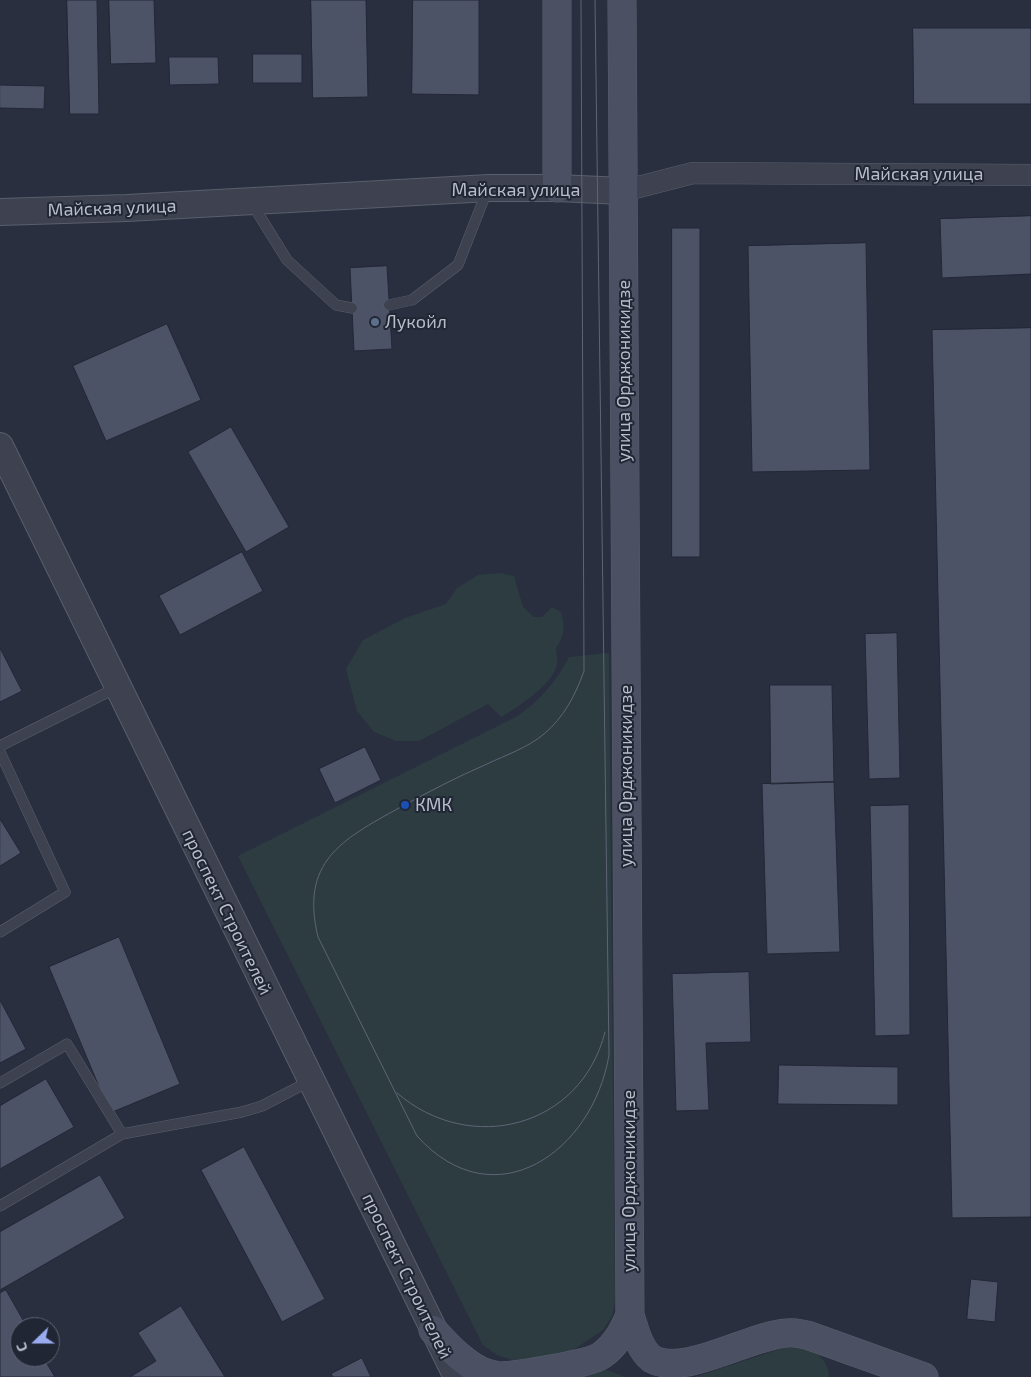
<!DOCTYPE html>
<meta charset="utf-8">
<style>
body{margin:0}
#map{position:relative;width:1031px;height:1377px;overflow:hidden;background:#292f3f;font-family:"Exo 2",sans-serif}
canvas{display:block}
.north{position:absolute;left:10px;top:1317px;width:50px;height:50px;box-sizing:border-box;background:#212635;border:1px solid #5e6271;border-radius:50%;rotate:248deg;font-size:14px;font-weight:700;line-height:20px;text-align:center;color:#b9bdca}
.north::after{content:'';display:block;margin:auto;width:18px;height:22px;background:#99acef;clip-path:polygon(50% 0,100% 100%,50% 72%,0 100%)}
</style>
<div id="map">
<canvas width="1031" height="1377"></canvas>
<div class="north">С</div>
</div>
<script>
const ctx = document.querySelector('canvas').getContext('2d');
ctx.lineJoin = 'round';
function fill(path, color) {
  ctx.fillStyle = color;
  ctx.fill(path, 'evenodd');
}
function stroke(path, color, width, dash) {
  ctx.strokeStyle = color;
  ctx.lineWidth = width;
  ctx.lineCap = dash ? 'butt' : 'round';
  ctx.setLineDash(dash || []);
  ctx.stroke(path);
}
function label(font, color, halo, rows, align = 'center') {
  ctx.font = font + ' "Exo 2",sans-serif';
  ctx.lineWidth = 4;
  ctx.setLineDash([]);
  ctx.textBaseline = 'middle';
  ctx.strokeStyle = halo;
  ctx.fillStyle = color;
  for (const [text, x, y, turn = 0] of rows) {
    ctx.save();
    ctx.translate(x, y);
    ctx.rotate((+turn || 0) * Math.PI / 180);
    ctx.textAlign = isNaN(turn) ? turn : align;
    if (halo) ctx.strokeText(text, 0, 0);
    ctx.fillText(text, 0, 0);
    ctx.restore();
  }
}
const green = new Path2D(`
 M 500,573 L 514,576 L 523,607 L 534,617 L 542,617 L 552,607 L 561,612 C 565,627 565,635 556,648 C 556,653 558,660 557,664 C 553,685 518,707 501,717 L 488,704 L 419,741 L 396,741 L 374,732 L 357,711 L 346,669 L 363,640 L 405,618 L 446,604 L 457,588 L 478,575 Z
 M 609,653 L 615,1302 L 612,1316 L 603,1330 L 567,1354 L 513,1360 L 497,1355 L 483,1345 L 238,856 L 518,716 C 541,699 556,682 569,657 Z
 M 786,1347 C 807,1347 828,1353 829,1377 L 695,1377 Z
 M 593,1370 L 607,1370 L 625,1377 L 560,1377 Z`);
const building = new Path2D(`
 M 67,0 L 97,0 L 99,114 L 70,114 Z
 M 109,0 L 154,0 L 156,63 L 111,64 Z
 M 311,0 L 366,0 L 368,97 L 313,98 Z
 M 413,0 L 479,0 L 479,95 L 412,94 Z
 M 913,28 L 1031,28 L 1031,104 L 914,104 Z
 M 253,54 L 302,54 L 302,83 L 253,83 Z
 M 169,57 L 218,57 L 219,84 L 170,85 Z
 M 0,85 L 45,86 L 44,109 L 0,108 Z
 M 1031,216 L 1031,274 L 942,278 L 940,219 Z
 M 672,228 L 700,228 L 700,557 L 672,557 Z
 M 866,243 L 870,470 L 752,472 L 748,246 Z
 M 387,266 L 392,349 L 354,351 L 350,268 Z
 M 167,324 L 201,400 L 106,441 L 73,366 Z
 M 1031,328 L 1031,1217 L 952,1218 L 932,330 Z
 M 231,427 L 289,527 L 246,552 L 188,452 Z
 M 242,552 L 263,591 L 180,635 L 159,596 Z
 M 897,633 L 900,778 L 869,779 L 865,634 Z
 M 0,648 L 22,691 L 0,702 Z
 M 770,685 L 832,685 L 834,782 L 771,784 Z
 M 365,747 L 381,780 L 335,803 L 319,769 Z
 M 834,782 L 840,952 L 767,954 L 762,784 Z
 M 909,805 L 910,1035 L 875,1036 L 870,806 Z
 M 0,819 L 21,853 L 0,866 Z
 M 119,937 L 180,1084 L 110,1113 L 49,967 Z
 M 749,972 L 751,1042 L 706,1043 L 709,1110 L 676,1111 L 672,974 Z
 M 0,1000 L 26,1049 L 0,1063 Z
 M 779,1065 L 898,1067 L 898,1105 L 778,1104 Z
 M 46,1079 L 74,1127 L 0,1169 L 0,1106 Z
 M 244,1147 L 325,1299 L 282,1322 L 201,1170 Z
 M 100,1175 L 125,1218 L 0,1290 L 0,1232 Z
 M 971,1279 L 998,1282 L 995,1322 L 967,1319 Z
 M 6,1290 L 27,1327 L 20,1327 L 20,1357 L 43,1357 L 55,1377 L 0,1377 L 0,1293 Z
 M 181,1306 L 225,1377 L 130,1377 L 156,1361 L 138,1333 Z
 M 362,1358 L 371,1377 L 333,1377 L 331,1374 Z`);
const service = new Path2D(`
 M 251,202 L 287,260 L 336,305 L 352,308
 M 389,305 L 412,300 L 458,265 L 487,191
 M 0,746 L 118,687
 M 0,752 L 65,892 L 0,932
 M 0,1083 L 67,1044 L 122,1134
 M 0,1206 L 122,1134 L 242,1112 L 262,1106 L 310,1081`);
const minor = new Path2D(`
 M 623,191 L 693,173 L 1031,175`);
const tertiary = new Path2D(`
 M 0,212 L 127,208 L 489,188 L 557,188 L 623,191
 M 0,446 L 457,1377`);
const secondary = new Path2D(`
 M 557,188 L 557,0
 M 630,1315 C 635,1330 639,1349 652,1359 C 685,1377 750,1335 787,1333 C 794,1332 800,1334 807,1335 L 924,1377
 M 433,1330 C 448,1346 465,1365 486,1373 C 491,1374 497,1376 501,1376 C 519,1375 590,1364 602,1355 C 616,1345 623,1331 630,1315 L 622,0`);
const tram = new Path2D(`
 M 581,0 L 584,671 C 575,696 564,717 544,734 C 527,748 506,755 487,764 C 457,777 428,792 399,808 C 341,840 300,862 318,937 L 417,1136 C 495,1222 593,1151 609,1055 L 595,0
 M 397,1093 C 470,1156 581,1128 605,1032`);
const markers = [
 [375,322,5,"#5c6f8a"],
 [405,805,5,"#1a4fb4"]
];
const streetNames = [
 ["Майская улица",919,174],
 ["Майская улица",516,190],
 ["Майская улица",112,208,-2],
 ["улица Орджоникидзе",624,371,-90],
 ["улица Орджоникидзе",626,776,-90],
 ["проспект Строителей",227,912,64],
 ["улица Орджоникидзе",629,1181,-90],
 ["проспект Строителей",407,1276,64]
];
const poiNames = [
 ["Лукойл",385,322],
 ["КМК",415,805]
];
fill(green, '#2c3c41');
fill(building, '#4d5366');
stroke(building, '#232837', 1);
stroke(service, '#5a5f6d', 11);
stroke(minor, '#5a5f6d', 22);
stroke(tertiary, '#5a5f6d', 28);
stroke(secondary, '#5a5f6d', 29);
stroke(service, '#3d4150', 10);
stroke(minor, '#3d4150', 21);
stroke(tertiary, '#3d4150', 26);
stroke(secondary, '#4b5062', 28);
stroke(tram, '#5f6576', 1);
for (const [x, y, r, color] of markers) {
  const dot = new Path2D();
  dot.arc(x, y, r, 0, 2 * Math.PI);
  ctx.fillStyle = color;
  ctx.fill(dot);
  stroke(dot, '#212635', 2);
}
label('18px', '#b9bdca', '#212635', streetNames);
label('18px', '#b9bdca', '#212635', poiNames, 'left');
</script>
